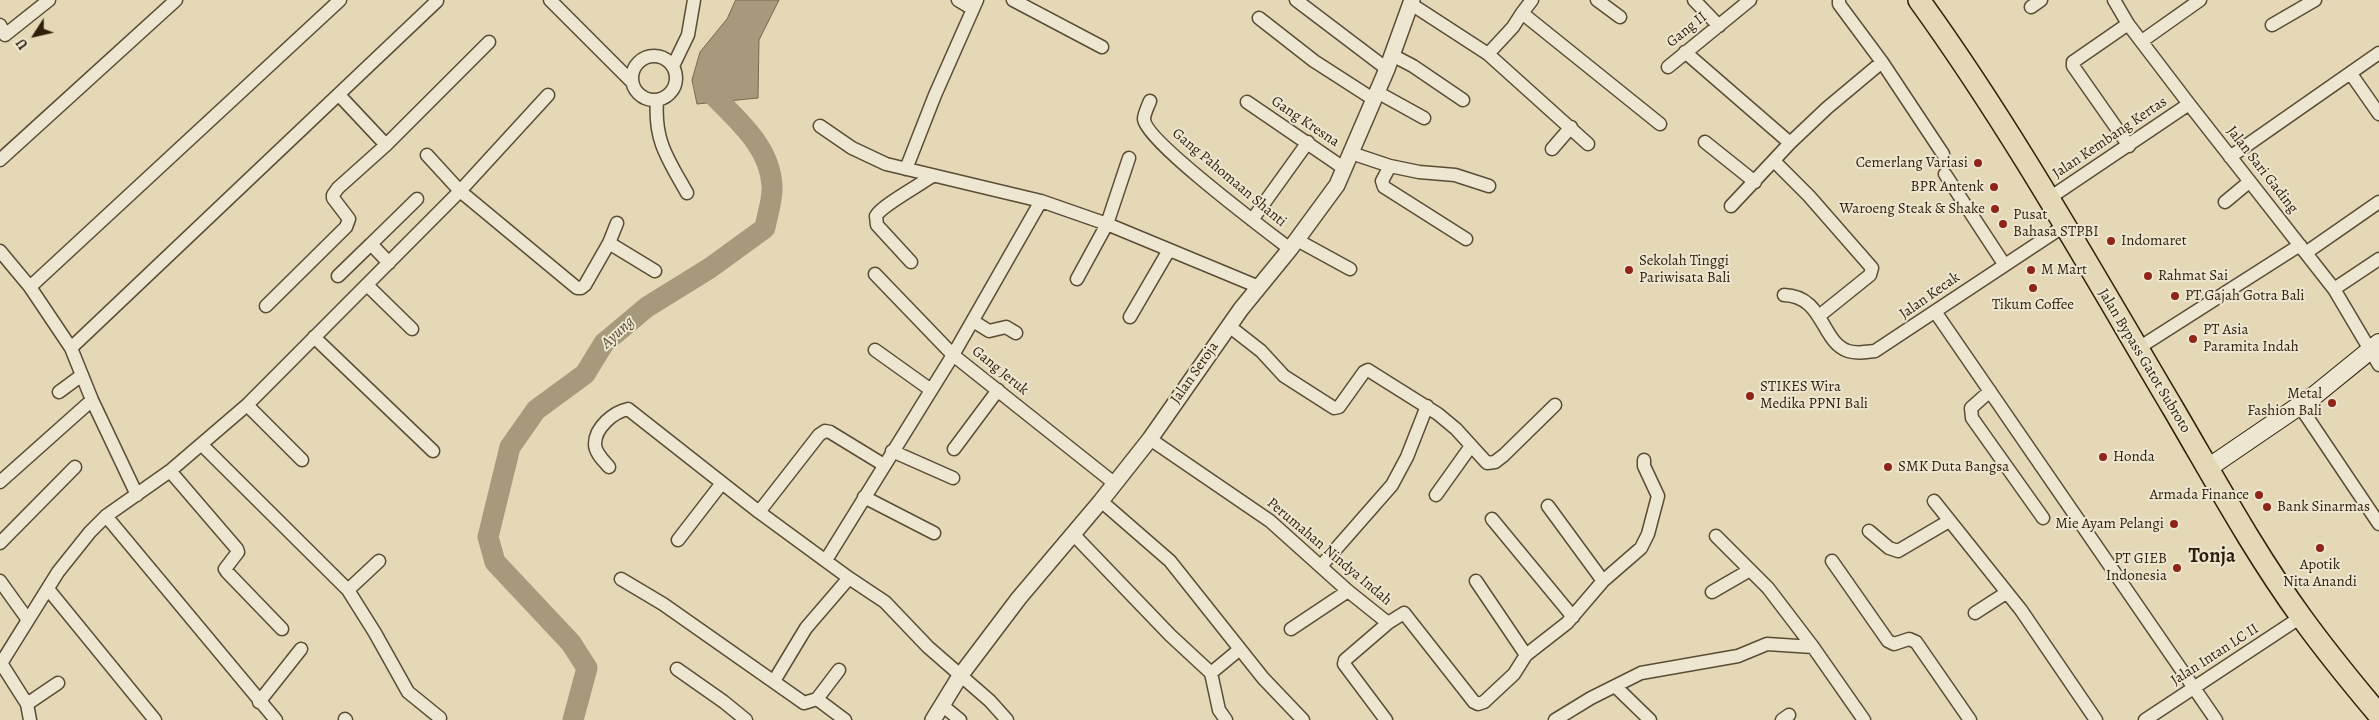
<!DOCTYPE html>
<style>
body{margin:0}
#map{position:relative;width:2379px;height:720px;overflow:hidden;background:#e4d8b7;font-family:Alegreya,serif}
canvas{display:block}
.north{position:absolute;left:10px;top:10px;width:50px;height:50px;-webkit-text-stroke:4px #ede6d0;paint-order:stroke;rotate:235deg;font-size:14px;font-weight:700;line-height:20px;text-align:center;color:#2f1e09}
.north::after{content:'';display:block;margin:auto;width:18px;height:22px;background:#2f1e09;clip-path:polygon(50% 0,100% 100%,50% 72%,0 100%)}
</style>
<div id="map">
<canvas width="2379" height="720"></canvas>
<div class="north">U</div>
</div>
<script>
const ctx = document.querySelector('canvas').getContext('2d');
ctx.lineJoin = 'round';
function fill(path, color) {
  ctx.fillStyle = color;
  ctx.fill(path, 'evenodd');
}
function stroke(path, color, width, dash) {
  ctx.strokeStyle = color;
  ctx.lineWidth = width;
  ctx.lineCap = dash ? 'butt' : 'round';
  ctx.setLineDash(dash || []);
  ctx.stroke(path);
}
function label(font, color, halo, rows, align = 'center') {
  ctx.font = font + ' Alegreya,serif';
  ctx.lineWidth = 4;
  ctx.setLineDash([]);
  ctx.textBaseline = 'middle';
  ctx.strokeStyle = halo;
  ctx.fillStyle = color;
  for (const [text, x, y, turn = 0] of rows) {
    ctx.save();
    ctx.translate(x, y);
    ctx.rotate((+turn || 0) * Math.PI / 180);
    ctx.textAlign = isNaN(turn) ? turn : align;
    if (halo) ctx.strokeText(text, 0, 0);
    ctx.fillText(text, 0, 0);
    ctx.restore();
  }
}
const water = new Path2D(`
 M 736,0 L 779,0 L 759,40 L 758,98 L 697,104 L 692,80 L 700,52 L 727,19 Z`);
const river = new Path2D(`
 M 573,720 L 587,668 L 571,643 L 495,562 L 488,537 L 510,447 L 536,410 L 585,374 L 604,343 L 647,307 L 710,268 L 765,228 C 767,215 773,199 772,186 C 770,142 730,115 704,85 L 706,78`);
const minor = new Path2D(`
 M 550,0 L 632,82
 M 958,0 L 973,9
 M 1013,0 L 1102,47
 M 1296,0 L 1387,69
 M 1597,0 L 1620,17
 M 1694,0 L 1719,26
 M 1839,0 L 1839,4 L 1882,62 L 1943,154
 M 2114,0 L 2128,24 L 2189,104 L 2334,289 L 2379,365
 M 1411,4 L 1488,54 L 1588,144
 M 2031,7 L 2041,0
 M 1522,13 L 1532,0
 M 1259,18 L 1314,61 L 1373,99
 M 2128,24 L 2073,62 L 2073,66 L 2129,146
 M 0,25 L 5,35 L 49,0
 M 2272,25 L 2315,0
 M 2142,41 L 2200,0
 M 1685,52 L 1790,143
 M 1488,54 L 1513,27 L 1522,13 L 1660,124
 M 1392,55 L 1413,66 L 1463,100
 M632 78a22 22 0 1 1 44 0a22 22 0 1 1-44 0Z
 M 673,66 L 688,35 L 694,0
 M 1668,67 L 1750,0
 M 2351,74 L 2379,114
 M 1377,92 L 1424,118
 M 340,96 L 386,145
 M 657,101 C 654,141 668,159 687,193
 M 1150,101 C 1148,106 1144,114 1144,119 C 1145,140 1268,232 1290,249
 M 1247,102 L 1345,169
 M 820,126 L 852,148 L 886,164 L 1041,201 L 1107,224 L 1259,287
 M 1705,142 L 1755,182
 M 1552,149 L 1571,127
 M 1351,153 L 1390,166 L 1419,172 L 1455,175 L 1489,186
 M 427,155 L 460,191 L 577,288 L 581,288 L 585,285 L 609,243 L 617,223
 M 2230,157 L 2379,53
 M 0,160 L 176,0
 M 1774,161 L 1809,196 L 1872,268 L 1870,275 L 1819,316
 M 1390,166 L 1382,181 L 1384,187 L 1466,239
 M 906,169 L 935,95 L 977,0
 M 1945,174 L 2004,264
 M 2048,199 L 2189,104
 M 2225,202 L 2249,182
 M 1731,206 L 1790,143 L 1827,108 L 1882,62
 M 1252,220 L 1308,142
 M 1297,240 L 1350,269
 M 609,243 L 655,271
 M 371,244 L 417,199
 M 0,251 L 30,287 L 71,348 L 92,400 L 137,495
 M 2307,252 L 2379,202
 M 911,262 L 877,225 L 876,216 C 881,206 920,185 932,176
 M 875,274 L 953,355 L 1114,483
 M 338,276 L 371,244 L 389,263
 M 1077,279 L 1107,224 L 1129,158
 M 367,285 L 412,329
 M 30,287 L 340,0
 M 2334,289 L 2379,259
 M 1784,295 C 1824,296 1821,342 1848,351 C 1857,354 1866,352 1875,351 L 2064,226
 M 266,306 L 346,227 L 349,219 L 333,198 L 333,195 L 338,188 L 386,145 L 489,42
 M 1936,313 L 2216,720
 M 1130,317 L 1169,250
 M 973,321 L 989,331 L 1006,327 L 1016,333
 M 1229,326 L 1261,351 L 1284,376 L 1334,408 L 1339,407 L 1364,372 L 1368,370 L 1438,414 L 1456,429 L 1487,463 L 1495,462 L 1504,455 L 1555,405
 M 314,337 L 433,451
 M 71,348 L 437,1
 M 2137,349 L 2300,245
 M 875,350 L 931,390
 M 1990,391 L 1971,408 L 1972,418 L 2043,518
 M 59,392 L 82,375
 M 247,405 L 302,460
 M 2299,405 L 2379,524
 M 1150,439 L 1270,521 L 1348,591 L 1388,623
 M 202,445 L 348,590 L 375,633 L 408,692 L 440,718
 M 954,449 L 998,390
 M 892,451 L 953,478
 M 609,467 C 604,461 595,453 595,444 C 595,427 614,412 628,409 L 759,512 L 849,578 L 885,602 L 928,647 L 990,701 L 1007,720
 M 170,471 L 237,549 L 238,552 L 225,569 L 227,572 L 282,629
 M 0,482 L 92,400
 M 1436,495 L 1471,446
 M 864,497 L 934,533
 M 1101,501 L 1170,561 L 1263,678 L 1303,720
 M 1934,501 L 2021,610 L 2096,720
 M 1548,506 L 1603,581
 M 759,512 L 819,435 L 825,431 L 830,432 L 884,465
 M 106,516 L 276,720
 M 1492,519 L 1573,617
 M 1869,531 L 1889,548 L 1898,551 L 1949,521
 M 1073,534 L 1170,635 L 1211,673 L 1219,710 L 1226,720
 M 1716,536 L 1768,588 L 1813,647 L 1864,720
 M 678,540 L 722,483
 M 0,543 L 75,467
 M 826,560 L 953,355 L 1041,201
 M 1832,561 L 1888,641 L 1894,644 L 1909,639 L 1916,642 L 1970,720
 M 1321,566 L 1392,485 L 1407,457 L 1427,406
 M 621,579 L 663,604 L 804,703 L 817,699 L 839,670
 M 0,581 L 28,620
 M 1476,581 L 1526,655
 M 48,589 L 155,720
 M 348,590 L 379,561
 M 1712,592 L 1750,570
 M 1975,613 L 2006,593
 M 1291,629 L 1348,591
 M 1,663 L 27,704 L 30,720
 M 0,665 L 58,572 L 90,532 L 106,516 L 170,471 L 247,405 L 460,191 L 548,95
 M 677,669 L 724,702 L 746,720
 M 1211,673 L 1240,649
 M 774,681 L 806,628 L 849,578
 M 1616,687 L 1650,720
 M 817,699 L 845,720
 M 259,702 L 301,649
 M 27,704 L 58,683
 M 942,705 L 960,720
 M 345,719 L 346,720
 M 1386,720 L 1344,664 L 1345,660 L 1388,623 L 1404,613 L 1474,702 L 1478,704 L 1484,702 L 1514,674 L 1526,655 L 1567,623 L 1603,581 L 1641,548 L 1648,534 L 1658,496 L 1644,466 L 1644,460
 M 1555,720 L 1591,698 L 1641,673 L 1738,656 L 1767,644 L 1813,647
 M 1782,720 L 1789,715
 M 2145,720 L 2301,617`);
const tertiary = new Path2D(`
 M 933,720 L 960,676 L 1019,598 L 1101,501 L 1150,439 L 1241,309 L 1290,249 L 1337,185 L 1387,69 L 1412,0`);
const secondary = new Path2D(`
 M 2208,468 L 2315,395 L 2379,343`);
const trunk = new Path2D(`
 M 1919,0 C 2013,130 2092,272 2174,410 C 2215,480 2254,552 2302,618 C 2326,651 2352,683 2379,715`);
const markers = [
 [1978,163,5,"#8f2418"],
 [1994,187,5,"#8f2418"],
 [1995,209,5,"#8f2418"],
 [2003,224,5,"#8f2418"],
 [2111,241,5,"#8f2418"],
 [1629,270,5,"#8f2418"],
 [2031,270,5,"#8f2418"],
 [2148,276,5,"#8f2418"],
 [2033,288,5,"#8f2418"],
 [2175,296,5,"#8f2418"],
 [2193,339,5,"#8f2418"],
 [1750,396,5,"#8f2418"],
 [2332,403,5,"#8f2418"],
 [2103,457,5,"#8f2418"],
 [1888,467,5,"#8f2418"],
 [2259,495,5,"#8f2418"],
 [2267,507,5,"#8f2418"],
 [2174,524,5,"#8f2418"],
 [2320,548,5,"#8f2418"],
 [2177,568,5,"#8f2418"]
];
const streetNames = [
 ["Gang II",1687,30,-39],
 ["Gang Kresna",1305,122,34],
 ["Jalan Kembang Kertas",2110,138,-34],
 ["Jalan Sari Gading",2262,170,52],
 ["Gang Pahomaan Shanti",1229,178,40],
 ["Jalan Kecak",1930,296,-35],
 ["Jalan Bypass Gatot Subroto",2144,361,59],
 ["Gang Jeruk",1000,371,39],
 ["Jalan Seroja",1195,373,-55],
 ["Perumahan Nindya Indah",1329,552,40],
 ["Jalan Intan LC II",2215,655,-33]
];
const poiNames = [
 ["Cemerlang Variasi",1968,163,"right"],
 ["BPR Antenk",1984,187,"right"],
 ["Waroeng Steak & Shake",1985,209,"right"],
 ["Pusat",2013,215],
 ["Bahasa STPBI",2013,232],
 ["Indomaret",2121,241],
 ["Sekolah Tinggi",1639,261],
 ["Pariwisata Bali",1639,278],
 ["M Mart",2041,270],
 ["Rahmat Sai",2158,276],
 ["PT Gajah Gotra Bali",2185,296],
 ["Tikum Coffee",2033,305,"center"],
 ["PT Asia",2203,330],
 ["Paramita Indah",2203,347],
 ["STIKES Wira",1760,387],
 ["Medika PPNI Bali",1760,404],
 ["Metal",2322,394,"right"],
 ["Fashion Bali",2322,411,"right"],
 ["Honda",2113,457],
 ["SMK Duta Bangsa",1898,467],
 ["Armada Finance",2249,495,"right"],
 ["Bank Sinarmas",2277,507],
 ["Mie Ayam Pelangi",2164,524,"right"],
 ["PT GIEB",2167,559,"right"],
 ["Indonesia",2167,576,"right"],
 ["Apotik",2320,565,"center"],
 ["Nita Anandi",2320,582,"center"]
];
const waterNames = [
 ["Ayung",618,333,-43]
];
const districtNames = [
 ["Tonja",2212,557]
];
fill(water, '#a6997c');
stroke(water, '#76684e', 1);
stroke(river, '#a6997c', 21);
stroke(minor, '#5c4c34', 15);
stroke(tertiary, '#5c4c34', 18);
stroke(secondary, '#2f1e09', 20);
stroke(trunk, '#2f1e09', 24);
stroke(minor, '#ede6d0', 12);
stroke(tertiary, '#ede6d0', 15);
stroke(secondary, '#ede6d0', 18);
stroke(trunk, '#e4d8b7', 21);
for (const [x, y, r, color] of markers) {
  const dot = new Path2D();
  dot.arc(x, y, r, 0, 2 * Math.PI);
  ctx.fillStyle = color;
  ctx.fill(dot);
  stroke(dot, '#ede6d0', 2);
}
label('15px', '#2f1e09', '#ede6d0', streetNames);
label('15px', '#2f1e09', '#ede6d0', poiNames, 'left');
label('italic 16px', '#594931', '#ede6d0', waterNames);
label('bold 20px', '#2f1e09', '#ede6d0', districtNames);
</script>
